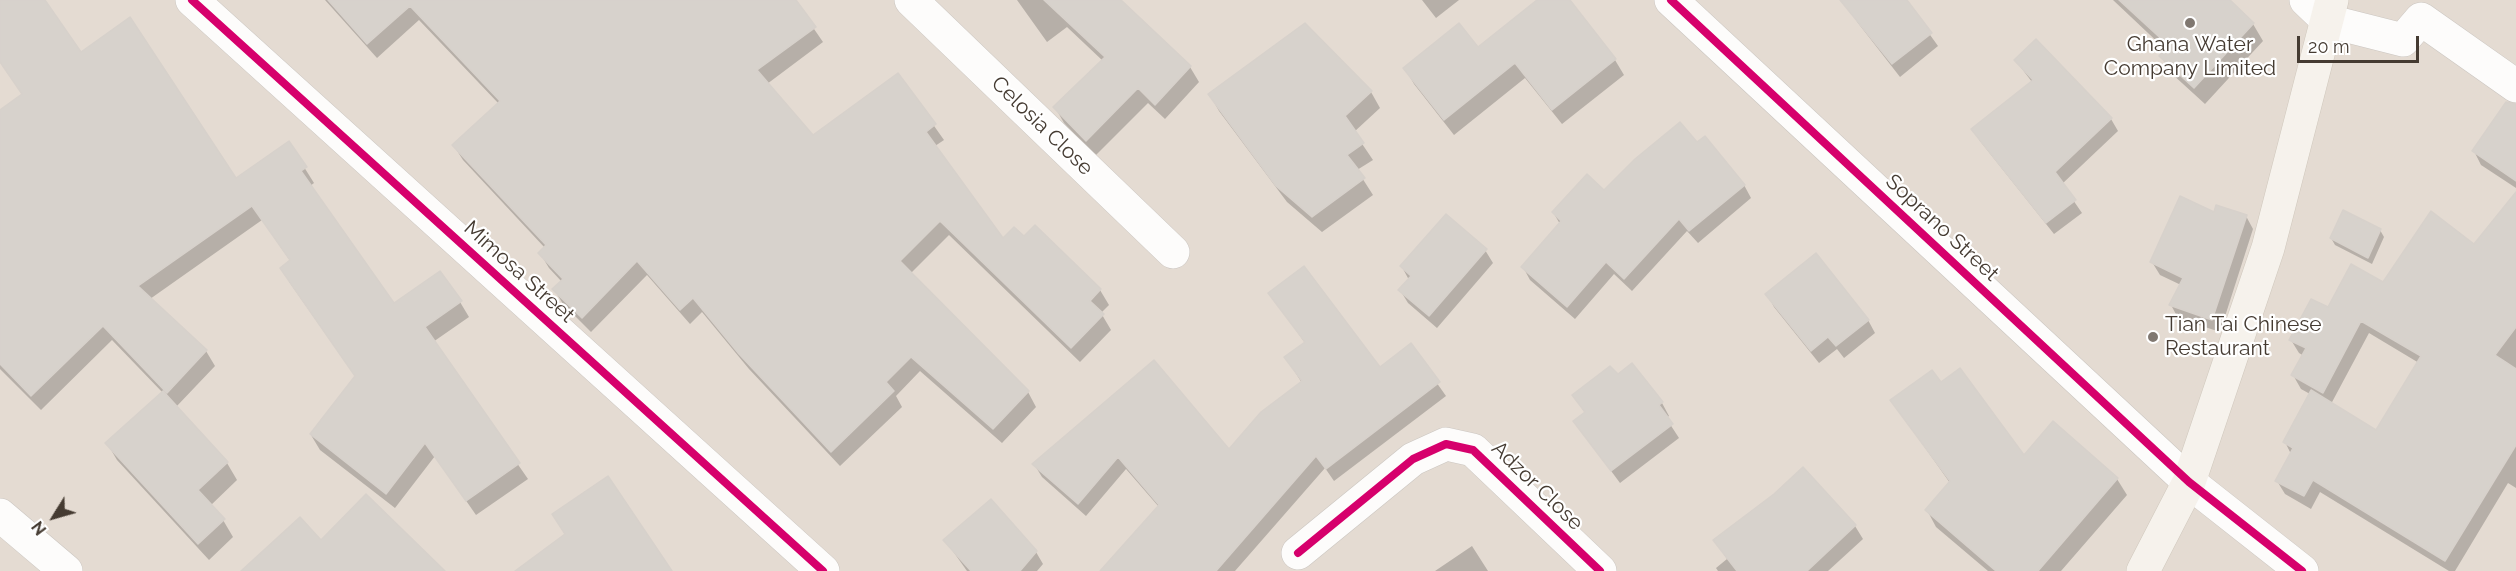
<!DOCTYPE html>
<style>
body{margin:0}
#map{position:relative;width:2516px;height:571px;overflow:hidden;background:#efeae5;font-family:Raleway,sans-serif}
canvas{display:block}
.north{position:absolute;left:24px;top:487px;width:60px;height:60px;-webkit-text-stroke:4px #fff;paint-order:stroke;rotate:233deg;font-size:16px;font-weight:700;line-height:24px;text-align:center;color:#453b32}
.north::after{content:'';display:block;margin:auto;width:21px;height:27px;background:#453b32;clip-path:polygon(50% 0,100% 100%,50% 72%,0 100%)}
.scale{position:absolute;left:2297px;top:36px;width:122px;height:27px;box-sizing:border-box;border:3px solid #453b32;border-top:0;padding-left:8px;font-size:18px;line-height:21px;white-space:nowrap;color:#453b32;-webkit-text-stroke:4px #fff;paint-order:stroke}
</style>
<div id="map">
<canvas width="2516" height="571"></canvas>
<div class="north">N</div>
<div class="scale">20 m</div>
</div>
<script>
const ctx = document.querySelector('canvas').getContext('2d');
ctx.lineJoin = 'round';
function fill(path, color) {
  ctx.fillStyle = color;
  ctx.fill(path, 'evenodd');
}
function stroke(path, color, width, dash) {
  ctx.strokeStyle = color;
  ctx.lineWidth = width;
  ctx.lineCap = dash ? 'butt' : 'round';
  ctx.setLineDash(dash || []);
  ctx.stroke(path);
}
function label(font, color, halo, rows, align = 'center') {
  ctx.font = font + ' Raleway,sans-serif';
  ctx.lineWidth = 4.5;
  ctx.setLineDash([]);
  ctx.textBaseline = 'middle';
  ctx.strokeStyle = halo;
  ctx.fillStyle = color;
  for (const [text, x, y, turn = 0] of rows) {
    ctx.save();
    ctx.translate(x, y);
    ctx.rotate((+turn || 0) * Math.PI / 180);
    ctx.textAlign = isNaN(turn) ? turn : align;
    if (halo) ctx.strokeText(text, 0, 0);
    ctx.fillText(text, 0, 0);
    ctx.restore();
  }
}
const residential = new Path2D(`
 M 0,0 L 2516,0 L 2516,571 L 0,571 Z`);
const shadow = new Path2D(`
 M 0,0 L 43,0 L 80,54 L 236,180 L 289,143 L 314,183 L 310,186 L 394,305 L 460,302 L 469,317 L 433,342 L 528,479 L 476,515 L 435,456 L 395,508 L 320,450 L 311,435 L 356,377 L 290,283 L 282,268 L 291,262 L 262,220 L 150,299 L 206,351 L 215,366 L 176,407 L 227,463 L 237,480 L 210,506 L 223,520 L 233,537 L 209,560 L 117,460 L 107,443 L 163,393 L 112,340 L 41,410 L 0,369 L 0,112 L 23,95 L 0,62 Z
 M 325,0 L 794,0 L 823,42 L 767,84 L 813,137 L 898,75 L 944,140 L 935,146 L 1003,240 L 1024,238 L 1100,290 L 1109,305 L 1101,313 L 1111,330 L 1080,362 L 949,235 L 911,273 L 1028,392 L 1036,407 L 1002,443 L 920,371 L 896,396 L 902,407 L 840,466 L 749,369 L 702,312 L 690,324 L 647,275 L 591,332 L 563,304 L 554,289 L 562,282 L 549,268 L 540,253 L 545,248 L 463,160 L 454,146 L 499,104 L 419,20 L 377,58 Z
 M 1017,0 L 1119,0 L 1190,67 L 1199,82 L 1165,119 L 1148,103 L 1095,156 L 1064,123 L 1055,107 L 1103,61 L 1067,27 L 1047,42 Z
 M 1422,0 L 1459,0 L 1436,18 Z
 M 1540,0 L 1568,0 L 1615,60 L 1624,75 L 1562,124 L 1525,78 L 1454,135 L 1414,84 L 1405,68 L 1477,49 Z
 M 1864,0 L 1905,0 L 1938,46 L 1900,77 L 1858,23 L 1850,11 Z
 M 2113,0 L 2227,0 L 2253,24 L 2263,41 L 2205,104 L 2171,73 L 2161,56 L 2166,50 Z
 M 2016,61 L 2111,119 L 2118,131 L 2062,184 L 2082,213 L 2054,234 L 1980,141 L 1973,129 L 2032,82 Z
 M 1371,92 L 1380,108 L 1354,132 L 1373,160 L 1357,170 L 1373,195 L 1322,232 L 1287,202 L 1219,111 L 1210,95 Z
 M 2516,121 L 2516,188 L 2481,165 L 2474,151 Z
 M 1697,144 L 1744,185 L 1751,198 L 1698,243 L 1687,231 L 1632,291 L 1614,274 L 1575,319 L 1530,280 L 1523,267 L 1560,224 L 1553,212 L 1604,192 Z
 M 2516,194 L 2516,488 L 2508,483 L 2455,571 L 2449,571 L 2320,492 L 2311,509 L 2285,494 L 2277,481 L 2291,454 L 2285,442 L 2310,394 L 2301,389 L 2293,375 L 2304,356 L 2299,353 L 2291,340 L 2328,309 L 2474,247 ZM 2369,333 L 2419,363 L 2377,432 L 2331,404 Z
 M 2215,214 L 2246,216 L 2253,229 L 2220,332 L 2178,318 L 2171,305 L 2181,285 L 2160,275 L 2152,262 Z
 M 2380,230 L 2384,237 L 2372,264 L 2335,245 L 2331,238 Z
 M 1485,250 L 1493,263 L 1437,328 L 1408,303 L 1400,290 L 1409,280 L 1402,267 Z
 M 1270,293 L 1380,369 L 1410,345 L 1446,396 L 1334,481 L 1325,468 L 1235,571 L 1102,571 L 1159,507 L 1126,469 L 1086,516 L 1042,477 L 1034,464 L 1153,363 L 1229,451 L 1302,383 L 1286,358 L 1305,343 Z
 M 1767,294 L 1868,320 L 1875,333 L 1844,358 L 1837,349 L 1819,363 L 1774,307 Z
 M 1618,377 L 1662,403 L 1669,416 L 1666,418 L 1679,438 L 1620,483 L 1575,422 L 1585,413 L 1574,396 Z
 M 1941,384 L 2024,457 L 2117,479 L 2127,495 L 2061,571 L 1988,571 L 1936,527 L 1927,510 L 1950,483 L 1892,401 Z
 M 1803,469 L 1855,526 L 1863,539 L 1828,571 L 1718,571 L 1716,568 L 1727,559 L 1715,540 L 1775,495 Z
 M 945,540 L 1036,552 L 1043,564 L 1037,571 L 967,571 Z
 M 1472,546 L 1488,571 L 1435,571 Z`);
const building = new Path2D(`
 M 0,0 L 45,0 L 81,52 L 130,17 L 236,178 L 289,141 L 307,167 L 301,171 L 394,303 L 440,271 L 462,301 L 425,327 L 520,463 L 466,501 L 425,443 L 386,494 L 310,434 L 355,376 L 280,268 L 290,260 L 252,206 L 138,286 L 207,350 L 167,393 L 103,326 L 31,396 L 0,364 L 0,110 L 22,94 L 0,62 Z
 M 328,0 L 796,0 L 816,27 L 757,70 L 813,135 L 898,73 L 936,124 L 926,132 L 1003,238 L 1014,227 L 1024,236 L 1035,225 L 1101,289 L 1090,301 L 1104,314 L 1071,348 L 940,221 L 900,261 L 1029,391 L 993,429 L 911,357 L 886,382 L 894,391 L 831,452 L 739,354 L 693,298 L 680,310 L 637,261 L 582,318 L 552,289 L 563,279 L 538,253 L 546,245 L 452,145 L 500,101 L 410,6 L 367,44 Z
 M 1044,0 L 1121,0 L 1191,66 L 1155,105 L 1138,88 L 1086,141 L 1053,107 L 1105,57 Z
 M 1537,0 L 1570,0 L 1616,59 L 1552,110 L 1515,63 L 1444,120 L 1403,68 L 1459,23 L 1478,47 Z
 M 1840,0 L 1907,0 L 1932,33 L 1892,64 Z
 M 2119,0 L 2230,0 L 2254,23 L 2194,88 L 2159,56 L 2168,45 Z
 M 1305,23 L 1372,91 L 1345,116 L 1364,143 L 1347,155 L 1365,178 L 1312,217 L 1276,186 L 1208,94 Z
 M 2036,39 L 2112,118 L 2055,172 L 2076,200 L 2046,223 L 1971,129 L 2033,80 L 2014,60 Z
 M 2506,102 L 2516,104 L 2516,181 L 2472,151 Z
 M 1680,122 L 1697,142 L 1705,136 L 1745,185 L 1689,231 L 1679,219 L 1624,279 L 1606,262 L 1567,307 L 1521,267 L 1561,221 L 1552,212 L 1587,174 L 1604,190 L 1635,159 Z
 M 2516,192 L 2516,327 L 2495,355 L 2516,369 L 2516,445 L 2445,561 L 2313,480 L 2304,496 L 2275,481 L 2293,448 L 2283,442 L 2311,390 L 2376,430 L 2421,356 L 2361,321 L 2323,393 L 2291,375 L 2306,348 L 2289,340 L 2311,299 L 2328,307 L 2351,264 L 2383,282 L 2431,211 L 2474,244 Z
 M 2180,196 L 2214,212 L 2216,205 L 2247,215 L 2212,320 L 2169,305 L 2183,278 L 2150,262 Z
 M 2343,210 L 2381,229 L 2368,258 L 2330,238 Z
 M 1446,214 L 1487,249 L 1429,316 L 1398,290 L 1411,276 L 1400,266 Z
 M 1816,253 L 1869,320 L 1836,346 L 1828,337 L 1811,351 L 1765,294 Z
 M 1304,266 L 1380,367 L 1411,343 L 1440,382 L 1326,469 L 1316,456 L 1216,571 L 1100,571 L 1159,505 L 1118,457 L 1078,504 L 1032,464 L 1154,360 L 1229,449 L 1261,412 L 1302,381 L 1284,357 L 1305,342 L 1268,293 Z
 M 1632,363 L 1663,402 L 1659,405 L 1673,424 L 1611,471 L 1573,421 L 1585,412 L 1572,395 L 1610,366 L 1618,374 Z
 M 1960,368 L 2024,455 L 2053,421 L 2118,478 L 2038,571 L 1996,571 L 1925,510 L 1950,481 L 1890,400 L 1932,370 L 1941,382 Z
 M 163,391 L 228,462 L 198,490 L 225,519 L 198,544 L 105,443 Z
 M 1803,467 L 1856,525 L 1807,571 L 1737,571 L 1713,540 L 1774,494 Z
 M 608,476 L 672,571 L 515,571 L 565,534 L 552,514 Z
 M 366,494 L 445,571 L 241,571 L 300,517 L 321,540 Z
 M 991,499 L 1037,551 L 1020,571 L 971,571 L 943,540 Z`);
const street = new Path2D(`
 M 192,0 L 823,571
 M 911,0 L 1173,252
 M 1671,0 L 2189,482 L 2302,571
 M 2306,0 L 2328,21 L 2403,40 L 2421,19 L 2516,86
 M 0,515 L 66,571
 M 1298,553 L 1413,459 L 1446,444 L 1473,450 L 1600,571`);
const secondary = new Path2D(`
 M 2143,571 L 2189,482 L 2268,248 L 2332,0`);
const cycleway = new Path2D(`
 M 192,0 L 823,571
 M 1671,0 L 2189,482 L 2302,571
 M 1298,553 L 1413,459 L 1446,444 L 1473,450 L 1600,571`);
const markers = [
 [2190,23,6,"#807871"],
 [2153,337,6,"#807871"]
];
const poiNames = [
 ["Ghana Water",2190,45],
 ["Company Limited",2190,69],
 ["Tian Tai Chinese",2165,325,"left"],
 ["Restaurant",2165,349,"left"]
];
const streetNames = [
 ["Celosia Close",1042,126,44],
 ["Soprano Street",1942,228,43],
 ["Mimosa Street",519,272,42],
 ["Adzor Close",1537,486,44]
];
fill(residential, '#e4dbd2');
fill(shadow, '#0003');
fill(building, '#d7d2cc');
stroke(building, '#d7d1cb', 1.5);
stroke(street, '#cbc6c1', 34);
stroke(secondary, '#d0c8bd', 34);
stroke(street, '#fdfcfb', 33);
stroke(secondary, '#f6f2ec', 33);
stroke(cycleway, '#d6006c', 8);
for (const [x, y, r, color] of markers) {
  const dot = new Path2D();
  dot.arc(x, y, r, 0, 2 * Math.PI);
  ctx.fillStyle = color;
  ctx.fill(dot);
  stroke(dot, '#fff', 2);
}
label('21px', '#453b32', '#fff', poiNames);
label('21px', '#453b32', '#fff', streetNames);
</script>
